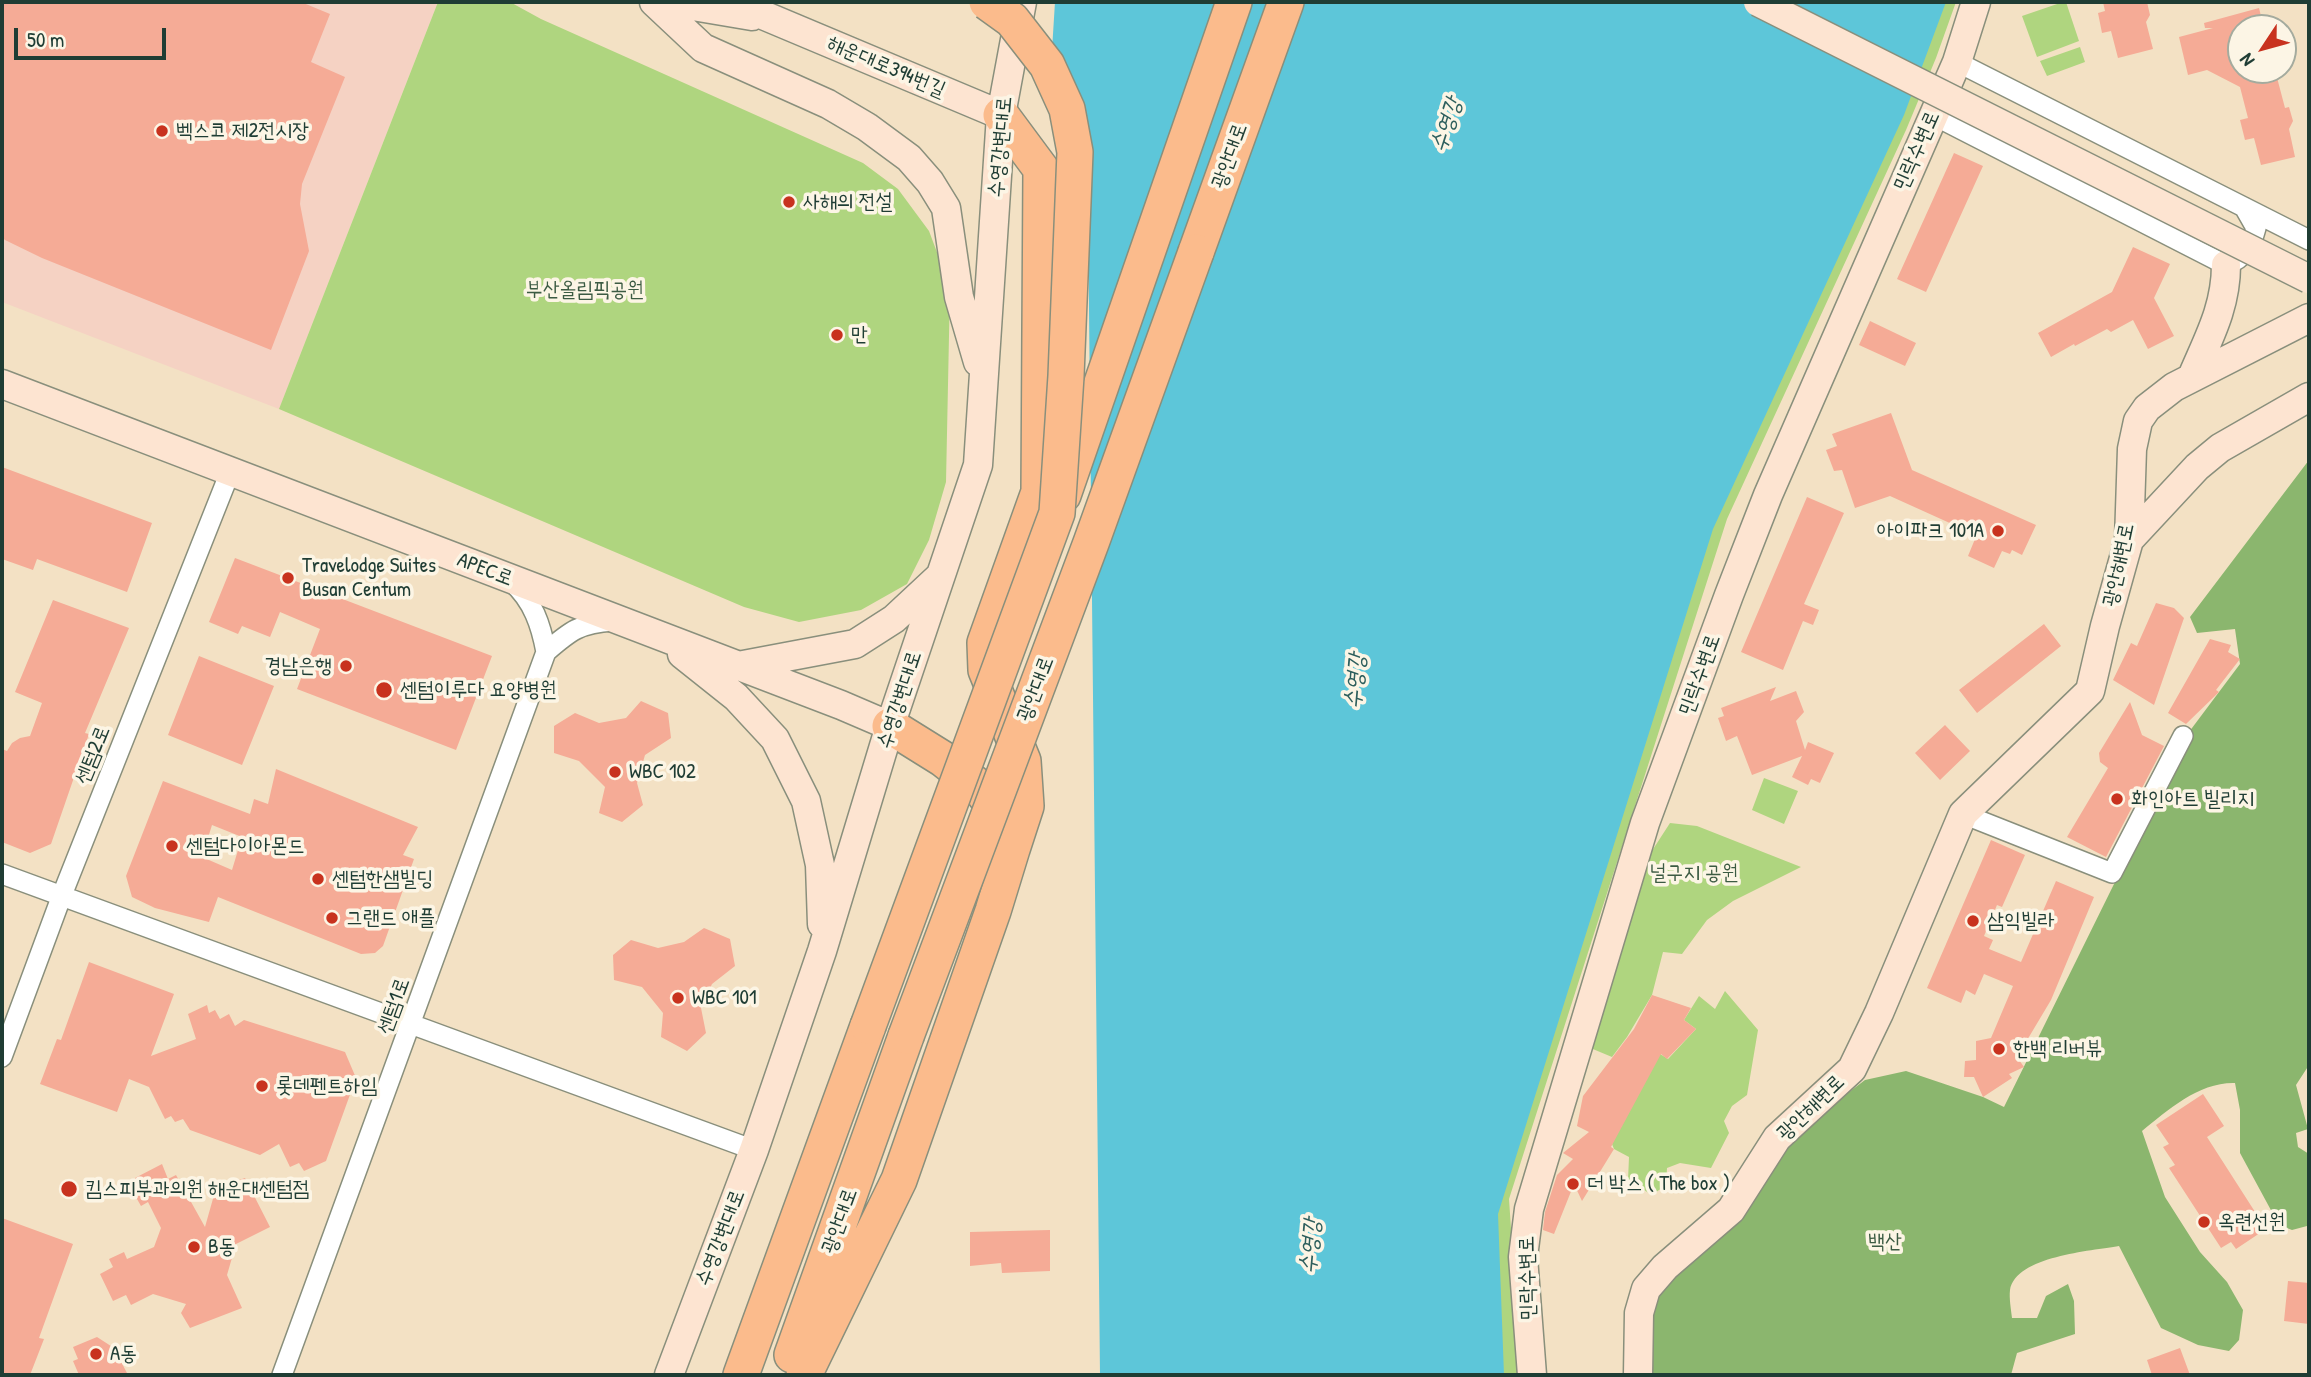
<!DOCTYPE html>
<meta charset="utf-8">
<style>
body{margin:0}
#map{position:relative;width:2311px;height:1377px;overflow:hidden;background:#f3e1c4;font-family:"Patrick Hand",sans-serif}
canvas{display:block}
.frame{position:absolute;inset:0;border:4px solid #1f3d34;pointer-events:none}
.north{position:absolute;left:2227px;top:14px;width:70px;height:70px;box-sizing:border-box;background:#fcf5e5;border:2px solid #a4ab9e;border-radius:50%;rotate:234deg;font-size:19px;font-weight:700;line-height:28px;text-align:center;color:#1f3d34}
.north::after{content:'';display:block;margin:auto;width:24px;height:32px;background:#c8321e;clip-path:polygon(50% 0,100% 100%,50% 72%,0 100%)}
.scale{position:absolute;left:14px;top:28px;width:152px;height:32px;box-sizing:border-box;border:4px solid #1f3d34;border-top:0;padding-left:9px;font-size:21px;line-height:24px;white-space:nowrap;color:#1f3d34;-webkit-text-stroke:5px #fcf5e5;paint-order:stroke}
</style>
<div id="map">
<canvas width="2311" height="1377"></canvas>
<div class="frame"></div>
<div class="north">N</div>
<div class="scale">50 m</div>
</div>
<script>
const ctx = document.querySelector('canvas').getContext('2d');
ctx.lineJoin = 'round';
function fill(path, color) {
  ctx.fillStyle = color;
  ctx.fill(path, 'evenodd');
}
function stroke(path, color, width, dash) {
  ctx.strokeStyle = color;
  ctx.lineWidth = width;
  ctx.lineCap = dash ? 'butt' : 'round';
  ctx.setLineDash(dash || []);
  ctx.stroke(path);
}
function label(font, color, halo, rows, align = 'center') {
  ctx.font = font + ' "Patrick Hand","Poor Story",sans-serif';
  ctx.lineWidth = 7;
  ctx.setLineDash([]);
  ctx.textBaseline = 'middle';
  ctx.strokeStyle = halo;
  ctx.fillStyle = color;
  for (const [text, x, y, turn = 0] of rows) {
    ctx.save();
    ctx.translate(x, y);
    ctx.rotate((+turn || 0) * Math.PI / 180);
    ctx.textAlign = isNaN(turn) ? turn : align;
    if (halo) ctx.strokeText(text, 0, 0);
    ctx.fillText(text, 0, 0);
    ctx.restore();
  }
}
const built = new Path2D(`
 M 2,2 L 438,2 L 279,409 L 2,302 Z`);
const green = new Path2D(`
 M 438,2 L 510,2 L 541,19 L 863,163 L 898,189 L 929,231 L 950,287 L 946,482 L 929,540 L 907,584 L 861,610 L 799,622 L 744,607 L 279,409 Z
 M 1913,2 L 1956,2 L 1936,58 L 1906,130 L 1727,519 L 1509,1199 L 1521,1375 L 1479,1375 L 1473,1210 L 1579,859 Z
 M 2063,2 L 2066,2 L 2079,41 L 2037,57 L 2022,16 Z
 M 2080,47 L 2085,62 L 2047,76 L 2040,61 Z
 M 1764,778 L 1798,791 L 1784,824 L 1752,810 Z
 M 1670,823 L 1697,826 L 1801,867 L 1733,901 L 1707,920 L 1682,954 L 1663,952 L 1652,995 L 1627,1037 L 1612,1057 L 1588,1047 L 1648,857 Z
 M 1725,991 L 1758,1030 L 1747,1095 L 1732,1106 L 1724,1121 L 1729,1133 L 1711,1168 L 1680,1163 L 1667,1168 L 1666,1185 L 1652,1195 L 1628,1180 L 1629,1157 L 1614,1149 L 1612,1144 L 1654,1050 L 1668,1059 L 1696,1029 L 1684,1020 L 1699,996 L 1715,1009 Z`);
const forest = new Path2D(`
 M 2309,460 L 2309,1065 L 2296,1085 L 2308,1129 L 2296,1133 L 2298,1147 L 2309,1154 L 2309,1222 L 2307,1226 L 2292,1230 L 2279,1225 L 2240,1153 L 2240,1110 L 2235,1083 C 2199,1082 2168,1110 2142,1131 L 2165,1197 L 2200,1252 L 2227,1282 L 2243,1310 L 2239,1340 L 2229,1351 L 2198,1345 L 2161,1328 L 2119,1246 C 2091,1251 2016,1256 2010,1290 C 2009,1298 2011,1309 2012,1318 L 2037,1318 L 2046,1296 L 2068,1284 L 2074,1301 L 2075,1334 L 2017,1353 L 2011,1375 L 1647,1375 L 1648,1305 L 1685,1260 L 1739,1222 L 1795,1133 L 1865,1080 L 1906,1071 L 1983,1097 L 2004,1107 L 2189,732 L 2240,664 L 2235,629 L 2197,633 L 2190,617 Z`);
const water = new Path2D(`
 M 1055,2 L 1946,2 L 1904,115 L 1713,529 L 1498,1214 L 1504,1375 L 1100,1375 L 1087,115 L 1072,87 L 1050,82 Z`);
const building = new Path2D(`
 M 2,2 L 301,2 L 330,14 L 311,62 L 345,77 L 302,184 L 300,204 L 309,251 L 271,350 L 42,258 L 5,240 L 2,237 Z
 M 2103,2 L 2147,2 L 2150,15 L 2146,22 L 2153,49 L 2118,58 L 2111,31 L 2102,33 L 2098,13 L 2105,11 Z
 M 2259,8 L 2264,28 L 2241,28 L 2241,70 L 2275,70 L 2285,108 L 2289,107 L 2293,121 L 2289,129 L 2295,157 L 2261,165 L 2254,138 L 2245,140 L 2240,120 L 2248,118 L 2240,87 L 2207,70 L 2188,75 L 2179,37 L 2213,28 L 2205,28 L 2204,23 Z
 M 1954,153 L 1983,166 L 1926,292 L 1897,279 Z
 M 2133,247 L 2170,264 L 2154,298 L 2174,336 L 2148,349 L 2133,320 L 2111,332 L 2107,329 L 2075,346 L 2074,344 L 2051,357 L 2038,333 L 2112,292 Z
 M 1870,321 L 1916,343 L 1905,366 L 1859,345 Z
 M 1891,413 L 1912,470 L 2036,525 L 2022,555 L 2012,550 L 2010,554 L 2002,551 L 1994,568 L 1968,556 L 1975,539 L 1961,533 L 1963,529 L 1890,496 L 1855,508 L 1842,470 L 1834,471 L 1826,450 L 1837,446 L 1832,434 Z
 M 2,467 L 152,523 L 127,592 L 37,559 L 33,570 L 2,559 Z
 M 1807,497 L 1844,513 L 1804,604 L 1819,610 L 1813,625 L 1803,621 L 1783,670 L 1741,652 Z
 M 235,558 L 492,656 L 456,750 L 297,689 L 320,629 L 280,612 L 270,637 L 242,626 L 238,634 L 209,622 Z
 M 53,600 L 129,628 L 85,733 L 89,734 L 51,844 L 30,853 L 2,842 L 2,749 L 7,751 L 12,743 L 20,738 L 30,736 L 42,703 L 15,692 Z
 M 2156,603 L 2174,608 L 2184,618 L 2154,705 L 2113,680 L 2131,643 L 2137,646 Z
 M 2044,624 L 2061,646 L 1977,713 L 1959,690 Z
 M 2210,639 L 2231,645 L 2228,652 L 2240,659 L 2216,690 L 2219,692 L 2186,724 L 2168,713 Z
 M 199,656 L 274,686 L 242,765 L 168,735 Z
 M 1776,687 L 1770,701 L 1796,691 L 1804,712 L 1796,721 L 1805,750 L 1808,742 L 1834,753 L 1820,783 L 1811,779 L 1808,785 L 1792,777 L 1802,756 L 1752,775 L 1737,736 L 1726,741 L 1718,718 L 1724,716 L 1721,708 Z
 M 641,701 L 668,713 L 671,738 L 645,755 L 637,783 L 643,805 L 622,822 L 599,813 L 605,787 L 579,761 L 554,753 L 554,726 L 575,713 L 599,723 L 626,718 Z
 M 2130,702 L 2142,735 L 2164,746 L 2106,857 L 2067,837 L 2108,768 L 2100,762 L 2099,753 Z
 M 1945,725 L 1970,751 L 1940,780 L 1915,753 Z
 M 276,769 L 418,827 L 403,855 L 414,859 L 383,946 L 375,953 L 361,954 L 218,897 L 209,922 L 155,908 L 132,897 L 126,876 L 163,781 L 250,814 L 254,799 L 268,804 ZM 212,825 L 242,837 L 232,870 L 202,857 Z
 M 1991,840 L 2025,855 L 2002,907 L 1997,905 L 1984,936 L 1993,940 L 1989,949 L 2021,962 L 2056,881 L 2094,897 L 2051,1000 L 2017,1057 L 2024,1067 L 2009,1074 L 2012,1078 L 1983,1097 L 1974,1077 L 1964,1077 L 1965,1061 L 1976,1060 L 1976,1041 L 1991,1038 L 2013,986 L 1984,974 L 1975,995 L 1966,990 L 1961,1003 L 1927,988 Z
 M 704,928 L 730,939 L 735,966 L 712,984 L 701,1008 L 706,1033 L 687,1051 L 661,1037 L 663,1013 L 642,987 L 614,980 L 613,955 L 631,940 L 658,948 L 684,942 Z
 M 89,962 L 174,994 L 151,1056 L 196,1039 L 188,1014 L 207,1005 L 209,1013 L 215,1010 L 220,1019 L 229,1014 L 235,1026 L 244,1020 L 345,1052 L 356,1078 L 326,1161 L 304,1171 L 299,1163 L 290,1167 L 279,1144 L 260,1155 L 190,1130 L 183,1119 L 175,1122 L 171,1116 L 165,1119 L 149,1087 L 129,1079 L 117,1112 L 40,1084 L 57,1039 L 61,1040 Z
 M 1652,995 L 1691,1008 L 1684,1020 L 1696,1029 L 1667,1059 L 1661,1054 L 1611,1147 L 1614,1149 L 1582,1201 L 1574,1184 L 1554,1234 L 1543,1230 L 1545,1212 L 1557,1175 L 1573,1159 L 1563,1153 L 1589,1132 L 1577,1126 L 1583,1096 L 1634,1029 Z
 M 2203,1094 L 2224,1126 L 2207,1137 L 2266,1229 L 2236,1249 L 2231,1242 L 2221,1248 L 2169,1168 L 2175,1165 L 2163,1147 L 2169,1144 L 2156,1125 Z
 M 162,1164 L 168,1179 L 176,1175 L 205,1227 L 216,1188 L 245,1178 L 270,1227 L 236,1244 L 227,1275 L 242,1308 L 190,1328 L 181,1313 L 186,1304 L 153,1294 L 131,1305 L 126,1295 L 113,1301 L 100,1274 L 113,1267 L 109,1259 L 124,1252 L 127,1259 L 154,1247 L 161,1228 L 148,1202 L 141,1206 L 133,1192 L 140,1187 L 135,1178 Z
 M 2,1218 L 73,1244 L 39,1338 L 44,1339 L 30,1375 L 2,1375 Z
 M 1050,1230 L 1050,1271 L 1002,1273 L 1001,1263 L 970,1266 L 970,1232 Z
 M 2288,1281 L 2309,1283 L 2309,1324 L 2284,1321 Z
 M 97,1337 L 114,1348 L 128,1375 L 79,1375 L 73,1361 L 78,1359 L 73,1347 Z
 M 2180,1348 L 2190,1375 L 2152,1375 L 2147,1360 Z`);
const street = new Path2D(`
 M 1957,62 L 2309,240
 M 1933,115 L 2226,265 C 2245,258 2251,247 2256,228 L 2244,207
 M 512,582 C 533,601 541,625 546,652
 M 1963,814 L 2112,873 L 2183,736
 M 2,874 L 754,1150
 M 2,1057 L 62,895 L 230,472
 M 282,1375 L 546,652 C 570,631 580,623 613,621`);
const secondary = new Path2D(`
 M 654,2 L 703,48 L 828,104 L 867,127 L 909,158 L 930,182 L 946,208 L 959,297 L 978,362
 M 669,2 L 752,16
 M 732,2 L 1001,115
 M 2192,377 C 2208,339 2226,308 2226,265
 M 2,384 L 841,705 L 890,726
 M 2129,540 L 2197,467 L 2220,448 L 2309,397
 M 682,654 L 736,697 L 775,739 L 806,801 L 820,865 L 822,924
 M 738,666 L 855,644 L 894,619 L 938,578
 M 669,1375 L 754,1150 L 822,951 L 890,726 L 978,465 L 1001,115 L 1022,2
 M 1532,1375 L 1523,1257 L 1529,1209 L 1645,823 L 1729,595 L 1768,495 L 1957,62 L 1976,2
 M 1638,1375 L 1639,1313 L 1646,1289 L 1665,1267 L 1731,1210 L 1777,1138 L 1852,1069 L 1879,1013 L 1963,814 L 2090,691 L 2105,626 L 2129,540 L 2132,449 L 2138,421 L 2147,408 L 2174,387 L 2309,318`);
const highway = new Path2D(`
 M 1001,115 L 1041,169 L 1039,492 L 985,643 L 986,670 L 1023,761 L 1026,806 L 1012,849
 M 1196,252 L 1286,2
 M 1063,495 L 1234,2
 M 792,1355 L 906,1036
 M 741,1375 L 868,1026
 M 804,1375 L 899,1180 L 993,911 L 1012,849 L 1001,817 L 980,788 L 943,759 L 890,726`);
const secondaryBridge = new Path2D(`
 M 1758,2 L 2309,279`);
const highwayBridge = new Path2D(`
 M 868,1026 L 1057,513 L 1066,376 L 1075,152 L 1067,109 L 1047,65 L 1012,20 L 987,2
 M 906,1036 L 1091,543 L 1196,252`);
const markers = [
 [162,131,7,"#c8321e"],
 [789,202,7,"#c8321e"],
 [837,335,7,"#c8321e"],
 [1998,531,7,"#c8321e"],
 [288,578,7,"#c8321e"],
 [346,666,7,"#c8321e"],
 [384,690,9,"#c8321e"],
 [615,772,7,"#c8321e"],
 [2117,799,7,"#c8321e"],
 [172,846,7,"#c8321e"],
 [318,879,7,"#c8321e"],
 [332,918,7,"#c8321e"],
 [1973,921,7,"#c8321e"],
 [678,998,7,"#c8321e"],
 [1999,1049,7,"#c8321e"],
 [262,1086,7,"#c8321e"],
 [1573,1184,7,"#c8321e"],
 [69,1189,9,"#c8321e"],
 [2204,1222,7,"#c8321e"],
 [194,1247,7,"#c8321e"],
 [96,1354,7,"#c8321e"]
];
const streetNames = [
 ["해운대로394번길",886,67,23],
 ["수영강변대로",1001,147,-85],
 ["민락수변로",1917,151,-66],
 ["광안대로",1230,156,-70],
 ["광안해변로",2119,565,-78],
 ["APEC로",485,570,21],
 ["민락수변로",1700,675,-70],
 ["광안대로",1036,689,-69],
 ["수영강변대로",900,700,-72],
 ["센텀2로",93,755,-68],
 ["센텀1로",394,1006,-70],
 ["광안해변로",1811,1108,-44],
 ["광안대로",840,1221,-70],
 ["수영강변대로",721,1238,-69],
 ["민락수변로",1528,1278,-91]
];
const poiNames = [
 ["벡스코 제2전시장",176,131],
 ["사해의 전설",803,202],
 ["만",851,335],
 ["아이파크 101A",1984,531,"right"],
 ["Travelodge Suites",302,566],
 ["Busan Centum",302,590],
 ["경남은행",332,666,"right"],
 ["센텀이루다 요양병원",400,690],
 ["WBC 102",629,772],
 ["화인아트 빌리지",2131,799],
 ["센텀다이아몬드",186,846],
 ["센텀한샘빌딩",332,879],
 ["그랜드 애플",346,918],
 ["삼익빌라",1987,921],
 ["WBC 101",692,998],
 ["한백 리버뷰",2013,1049],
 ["롯데펜트하임",276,1086],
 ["더 박스 ( The box )",1587,1184],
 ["킴스피부과의원 해운대센텀점",85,1189],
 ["옥련선원",2218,1222],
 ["B동",208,1247],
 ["A동",110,1354]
];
const parkNames = [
 ["부산올림픽공원",585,290],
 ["널구지 공원",1694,873],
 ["백산",1885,1242]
];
const waterNames = [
 ["수영강",1447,125,-72],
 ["수영강",1356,681,-85],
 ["수영강",1311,1246,-85]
];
fill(built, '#f5d2c3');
fill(green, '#afd57f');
fill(forest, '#8bb66e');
fill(water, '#5dc6d9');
fill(building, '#f5ab96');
stroke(street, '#898f7c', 22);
stroke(secondary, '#898f7c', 31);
stroke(highway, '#898f7c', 38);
stroke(street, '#fff', 19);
stroke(secondary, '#fde4d1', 28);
stroke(highway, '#fbbb8c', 35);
stroke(secondaryBridge, '#898f7c', 31, []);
stroke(highwayBridge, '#898f7c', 38, []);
stroke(secondaryBridge, '#fde4d1', 28);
stroke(highwayBridge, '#fbbb8c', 35);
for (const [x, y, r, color] of markers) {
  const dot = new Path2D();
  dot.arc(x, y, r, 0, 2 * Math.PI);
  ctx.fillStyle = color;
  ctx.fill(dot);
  stroke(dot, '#fcf5e5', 2.5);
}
label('21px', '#1f3d34', '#fcf5e5', streetNames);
label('21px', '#1f3d34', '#fcf5e5', poiNames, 'left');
label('21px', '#3c5b43', '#fcf5e5', parkNames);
label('italic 23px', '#2e5f5d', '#fcf5e5', waterNames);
</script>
